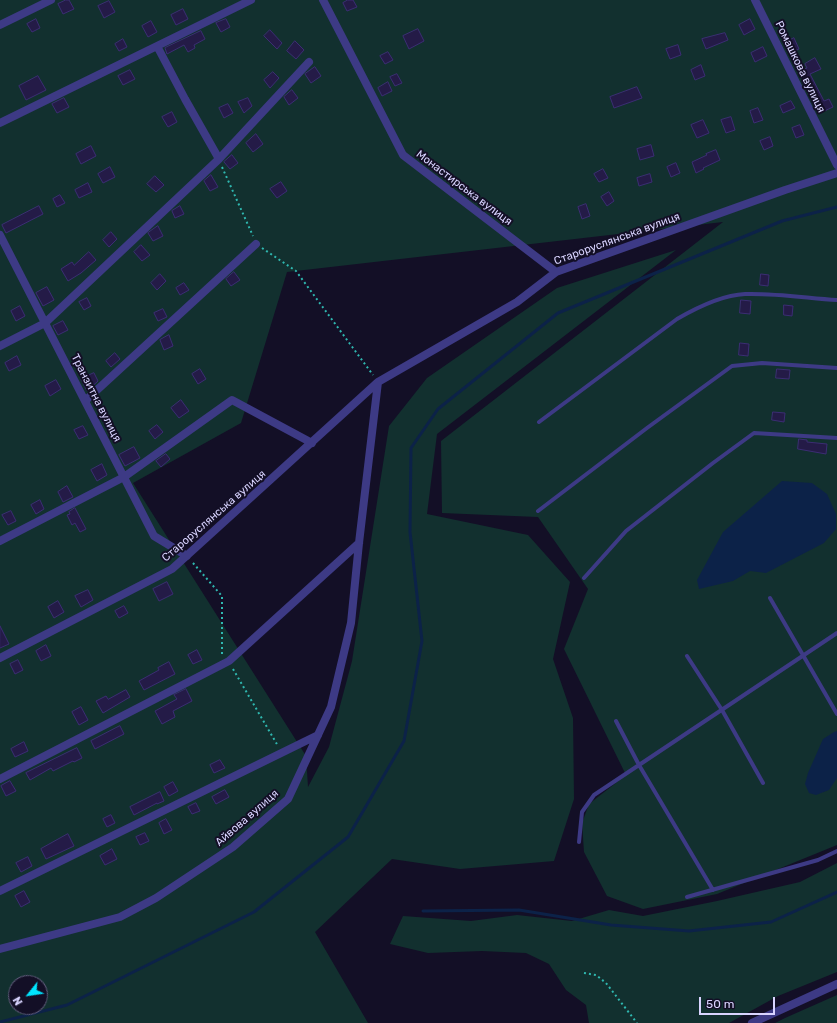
<!DOCTYPE html>
<meta charset="utf-8">
<style>
body{margin:0}
#map{position:relative;width:837px;height:1023px;overflow:hidden;background:#130f26;font-family:Rubik,sans-serif}
canvas{display:block}
.north{position:absolute;left:8px;top:975px;width:40px;height:40px;box-sizing:border-box;background:#130f26;border:1px solid #625e7d;border-radius:50%;rotate:240deg;font-size:11px;font-weight:700;line-height:16px;text-align:center;color:#d9d4ff}
.north::after{content:'';display:block;margin:auto;width:14px;height:18px;background:#00e5ff;clip-path:polygon(50% 0,100% 100%,50% 72%,0 100%)}
.scale{position:absolute;left:699px;top:997px;width:76px;height:18px;box-sizing:border-box;border:2px solid #d9d4ff;border-top:0;padding-left:5px;font-size:12px;line-height:14px;white-space:nowrap;color:#d9d4ff;-webkit-text-stroke:3px #130f26;paint-order:stroke}
</style>
<div id="map">
<canvas width="837" height="1023"></canvas>
<div class="north">N</div>
<div class="scale">50 m</div>
</div>
<script>
const ctx = document.querySelector('canvas').getContext('2d');
ctx.lineJoin = 'round';
function fill(path, color) {
  ctx.fillStyle = color;
  ctx.fill(path, 'evenodd');
}
function stroke(path, color, width, dash) {
  ctx.strokeStyle = color;
  ctx.lineWidth = width;
  ctx.lineCap = dash ? 'butt' : 'round';
  ctx.setLineDash(dash || []);
  ctx.stroke(path);
}
function label(font, color, halo, rows, align = 'center') {
  ctx.font = font + ' Rubik,sans-serif';
  ctx.lineWidth = 4;
  ctx.setLineDash([]);
  ctx.textBaseline = 'middle';
  ctx.strokeStyle = halo;
  ctx.fillStyle = color;
  for (const [text, x, y, turn = 0] of rows) {
    ctx.save();
    ctx.translate(x, y);
    ctx.rotate((+turn || 0) * Math.PI / 180);
    ctx.textAlign = isNaN(turn) ? turn : align;
    if (halo) ctx.strokeText(text, 0, 0);
    ctx.fillText(text, 0, 0);
    ctx.restore();
  }
}
const green = new Path2D(`
 M 0,0 L 837,0 L 837,845 L 717,894 L 643,909 L 607,896 L 584,852 L 582,823 L 589,804 L 626,775 L 564,649 L 588,589 L 538,517 L 442,513 L 441,441 L 723,222 L 287,272 L 241,423 L 133,483 L 306,756 L 308,787 L 329,747 L 352,661 L 389,426 L 427,378 L 557,288 L 676,250 L 437,434 L 427,514 L 528,535 L 570,582 L 553,659 L 573,718 L 574,799 L 554,861 L 460,869 L 392,859 L 315,932 L 368,1023 L 0,1023 ZM 16,983 L 40,983 L 40,1007 L 16,1007 Z
 M 837,863 L 837,972 L 778,996 L 729,1023 L 589,1023 L 586,1005 L 566,990 L 549,964 L 526,953 L 482,951 L 428,953 L 390,944 L 403,916 L 471,921 L 517,915 L 572,921 L 609,910 L 643,916 L 717,901 L 800,882 Z
 M 837,995 L 837,1023 L 775,1023 L 785,1018 Z`);
const water = new Path2D(`
 M 782,481 L 812,483 L 827,494 L 836,514 L 836,529 L 824,543 L 766,573 L 750,571 L 733,581 L 699,589 L 697,580 L 723,532 Z
 M 837,731 L 837,778 L 829,790 L 816,795 L 809,793 L 805,784 L 808,773 L 823,739 L 834,732 Z`);
const stream = new Path2D(`
 M 423,911 L 519,910 L 611,925 L 689,931 L 771,922 L 837,892
 M 0,1022 L 67,1005 L 254,912 L 348,837 L 404,741 L 422,641 L 410,532 L 411,448 L 438,409 L 558,313 L 782,221 L 837,207`);
const building = new Path2D(`
 M 66,0 L 69,0 L 74,9 L 63,14 L 58,4 Z
 M 348,0 L 353,0 L 357,7 L 347,11 L 343,3 Z
 M 109,1 L 115,12 L 104,18 L 98,6 Z
 M 183,9 L 188,19 L 176,25 L 171,15 Z
 M 36,19 L 40,28 L 32,32 L 27,24 Z
 M 226,19 L 230,27 L 221,32 L 216,23 Z
 M 750,19 L 755,29 L 744,35 L 739,25 Z
 M 151,21 L 157,32 L 148,37 L 142,26 Z
 M 418,29 L 424,41 L 409,49 L 403,36 Z
 M 270,30 L 282,43 L 277,49 L 264,36 Z
 M 201,31 L 205,39 L 194,45 L 195,48 L 188,52 L 184,45 L 167,54 L 165,48 Z
 M 725,33 L 728,40 L 706,49 L 702,39 Z
 M 794,38 L 799,49 L 790,53 L 785,43 Z
 M 123,39 L 127,47 L 119,51 L 115,44 Z
 M 295,41 L 304,50 L 296,59 L 287,51 Z
 M 678,45 L 681,55 L 670,59 L 666,49 Z
 M 763,47 L 767,56 L 755,62 L 751,53 Z
 M 388,52 L 393,60 L 385,64 L 380,56 Z
 M 815,58 L 821,69 L 810,74 L 824,101 L 829,99 L 833,107 L 820,113 L 800,71 L 807,68 L 805,64 Z
 M 701,65 L 705,76 L 695,80 L 691,70 Z
 M 315,67 L 321,76 L 311,83 L 305,74 Z
 M 130,70 L 135,79 L 123,85 L 118,76 Z
 M 273,72 L 279,78 L 270,88 L 264,80 Z
 M 397,74 L 402,83 L 395,86 L 390,77 Z
 M 38,76 L 46,90 L 26,100 L 19,86 Z
 M 388,82 L 392,91 L 382,96 L 378,88 Z
 M 637,87 L 642,98 L 614,108 L 610,97 Z
 M 292,90 L 298,98 L 289,105 L 284,97 Z
 M 64,98 L 69,107 L 57,113 L 52,104 Z
 M 248,98 L 252,106 L 244,113 L 238,102 Z
 M 791,101 L 795,108 L 783,113 L 780,106 Z
 M 228,104 L 233,113 L 224,118 L 219,108 Z
 M 758,108 L 763,120 L 754,123 L 750,111 Z
 M 172,112 L 177,122 L 168,127 L 162,117 Z
 M 731,117 L 735,130 L 726,133 L 721,120 Z
 M 703,120 L 709,133 L 697,138 L 691,125 Z
 M 800,125 L 804,135 L 796,138 L 792,128 Z
 M 256,134 L 263,144 L 253,152 L 246,143 Z
 M 770,137 L 773,146 L 764,150 L 760,141 Z
 M 651,145 L 654,156 L 640,160 L 637,149 Z
 M 91,146 L 96,156 L 81,164 L 76,154 Z
 M 716,150 L 720,160 L 703,168 L 704,169 L 696,173 L 692,162 L 707,155 L 706,154 Z
 M 232,155 L 238,163 L 230,169 L 224,162 Z
 M 676,163 L 680,173 L 671,177 L 667,167 Z
 M 110,167 L 115,177 L 103,183 L 98,174 Z
 M 603,169 L 608,178 L 599,182 L 594,174 Z
 M 650,174 L 652,182 L 639,186 L 637,178 Z
 M 211,175 L 218,187 L 210,191 L 204,181 Z
 M 155,176 L 164,185 L 156,192 L 147,184 Z
 M 281,182 L 287,191 L 277,198 L 270,189 Z
 M 88,183 L 92,192 L 79,198 L 75,190 Z
 M 609,192 L 614,201 L 607,206 L 601,197 Z
 M 60,195 L 65,203 L 57,207 L 53,199 Z
 M 586,204 L 590,216 L 582,219 L 578,207 Z
 M 39,206 L 43,214 L 6,233 L 2,225 Z
 M 180,206 L 184,214 L 175,218 L 172,211 Z
 M 158,226 L 163,236 L 153,241 L 148,233 Z
 M 111,232 L 117,239 L 109,247 L 103,240 Z
 M 141,245 L 150,255 L 142,261 L 134,252 Z
 M 89,252 L 96,260 L 81,273 L 68,281 L 61,269 L 72,262 L 74,265 Z
 M 234,272 L 240,280 L 231,286 L 226,279 Z
 M 160,274 L 166,281 L 157,290 L 151,283 Z
 M 761,274 L 769,275 L 768,286 L 760,285 Z
 M 184,283 L 189,290 L 180,295 L 176,288 Z
 M 47,287 L 54,300 L 43,306 L 36,293 Z
 M 87,298 L 91,306 L 84,310 L 79,302 Z
 M 741,300 L 751,301 L 750,314 L 740,313 Z
 M 784,305 L 793,306 L 792,316 L 784,315 Z
 M 20,306 L 25,316 L 16,321 L 11,311 Z
 M 163,309 L 167,317 L 158,321 L 154,313 Z
 M 63,321 L 68,330 L 58,335 L 53,326 Z
 M 169,335 L 173,346 L 164,350 L 160,340 Z
 M 740,343 L 749,344 L 748,356 L 739,355 Z
 M 115,353 L 120,359 L 111,367 L 106,361 Z
 M 17,356 L 21,365 L 9,371 L 5,363 Z
 M 200,369 L 206,379 L 198,384 L 192,374 Z
 M 777,369 L 790,370 L 789,379 L 776,378 Z
 M 94,373 L 98,381 L 87,391 L 81,379 Z
 M 56,380 L 61,389 L 50,396 L 45,386 Z
 M 181,400 L 189,411 L 179,418 L 171,408 Z
 M 773,412 L 785,413 L 784,422 L 772,420 Z
 M 157,425 L 163,432 L 155,439 L 149,431 Z
 M 83,426 L 88,435 L 79,439 L 74,430 Z
 M 799,439 L 807,440 L 807,442 L 827,444 L 826,454 L 798,449 Z
 M 134,447 L 140,458 L 125,466 L 119,455 Z
 M 166,454 L 170,459 L 161,467 L 156,461 Z
 M 102,464 L 107,475 L 97,481 L 91,470 Z
 M 67,486 L 73,497 L 63,502 L 58,492 Z
 M 40,500 L 44,509 L 36,514 L 31,505 Z
 M 75,508 L 86,529 L 80,532 L 75,523 L 72,525 L 67,515 L 70,514 L 69,512 Z
 M 11,511 L 16,521 L 8,525 L 2,515 Z
 M 167,582 L 173,594 L 159,601 L 153,589 Z
 M 88,590 L 93,600 L 81,607 L 75,596 Z
 M 58,601 L 64,612 L 54,618 L 48,607 Z
 M 124,606 L 128,613 L 119,618 L 115,611 Z
 M 0,626 L 9,644 L 0,648 Z
 M 46,645 L 51,656 L 41,661 L 36,651 Z
 M 197,650 L 202,660 L 193,664 L 188,655 Z
 M 18,660 L 23,670 L 15,674 L 10,664 Z
 M 169,662 L 175,674 L 144,690 L 139,681 L 159,670 L 158,668 Z
 M 186,689 L 192,701 L 173,711 L 175,717 L 162,724 L 155,711 L 177,699 L 174,695 Z
 M 126,690 L 130,697 L 103,713 L 96,701 L 106,696 L 108,699 Z
 M 81,707 L 88,720 L 79,725 L 72,712 Z
 M 120,726 L 124,734 L 95,749 L 91,741 Z
 M 24,742 L 28,751 L 15,757 L 11,749 Z
 M 77,748 L 82,758 L 74,762 L 73,761 L 53,771 L 51,768 L 30,780 L 26,773 Z
 M 220,760 L 225,768 L 214,773 L 210,765 Z
 M 10,781 L 16,791 L 6,796 L 1,786 Z
 M 173,782 L 178,791 L 169,796 L 164,787 Z
 M 225,790 L 229,797 L 216,804 L 212,797 Z
 M 160,792 L 164,801 L 157,804 L 157,803 L 134,815 L 130,807 Z
 M 196,803 L 200,811 L 192,814 L 188,807 Z
 M 111,815 L 115,823 L 107,827 L 103,819 Z
 M 166,819 L 172,830 L 164,834 L 159,823 Z
 M 145,833 L 149,841 L 140,845 L 136,837 Z
 M 68,834 L 74,846 L 46,859 L 41,849 Z
 M 112,849 L 117,859 L 105,865 L 100,856 Z
 M 28,857 L 32,866 L 21,872 L 16,863 Z
 M 24,891 L 30,902 L 21,907 L 15,896 Z`);
const path = new Path2D(`
 M 222,167 L 253,236
 M 262,248 L 296,271 L 373,375
 M 193,563 L 222,596 L 222,655
 M 233,669 L 278,746
 M 584,973 L 596,975 L 606,983 L 637,1023`);
const service = new Path2D(`
 M 539,422 L 677,319 C 696,308 722,295 745,294 C 775,293 807,298 837,300
 M 538,511 L 647,428 L 732,366 L 762,363 L 837,368
 M 584,578 L 626,531 L 713,463 L 754,433 L 837,438
 M 770,598 L 837,714
 M 687,656 L 722,710 L 763,783
 M 616,721 L 639,765 L 713,890
 M 579,842 L 582,812 L 594,795 L 837,633
 M 687,897 L 818,860 L 837,851`);
const minor = new Path2D(`
 M 323,0 L 403,155 L 556,272
 M 755,0 L 837,165
 M 0,25 L 51,0
 M 157,46 L 185,99 L 219,159
 M 0,123 L 251,0
 M 0,235 L 154,536 L 187,556
 M 0,346 L 45,323 L 219,159 L 309,62
 M 85,401 L 256,244
 M 0,541 L 124,477 L 232,400 L 312,443
 M 0,658 L 172,569 L 378,382
 M 0,779 L 229,661 L 359,543
 M 0,891 L 318,735
 M 0,949 L 120,917 L 156,898 L 233,847 L 288,799 L 331,707 L 351,623 L 359,543 L 378,382 L 517,302 L 556,272 L 785,190 L 837,173
 M 752,1023 L 837,984`);
const streetNames = [
 ["Ромашкова вулиця",800,67,64],
 ["Монастирська вулиця",464,188,37],
 ["Староруслянська вулиця",617,239,-20],
 ["Транзитна вулиця",96,398,63],
 ["Староруслянська вулиця",214,516,-41],
 ["Айвова вулиця",247,818,-41]
];
fill(green, '#12302f');
fill(water, '#0c2248');
stroke(stream, '#0c2248', 3);
fill(building, '#241b47');
stroke(building, '#3b2d73', 1);
stroke(path, '#2fb8b0', 2, [2, 3]);
stroke(service, '#3d3a85', 4);
stroke(minor, '#3d3a85', 8);
label('11px', '#d9d4ff', '#130f26', streetNames);
</script>
